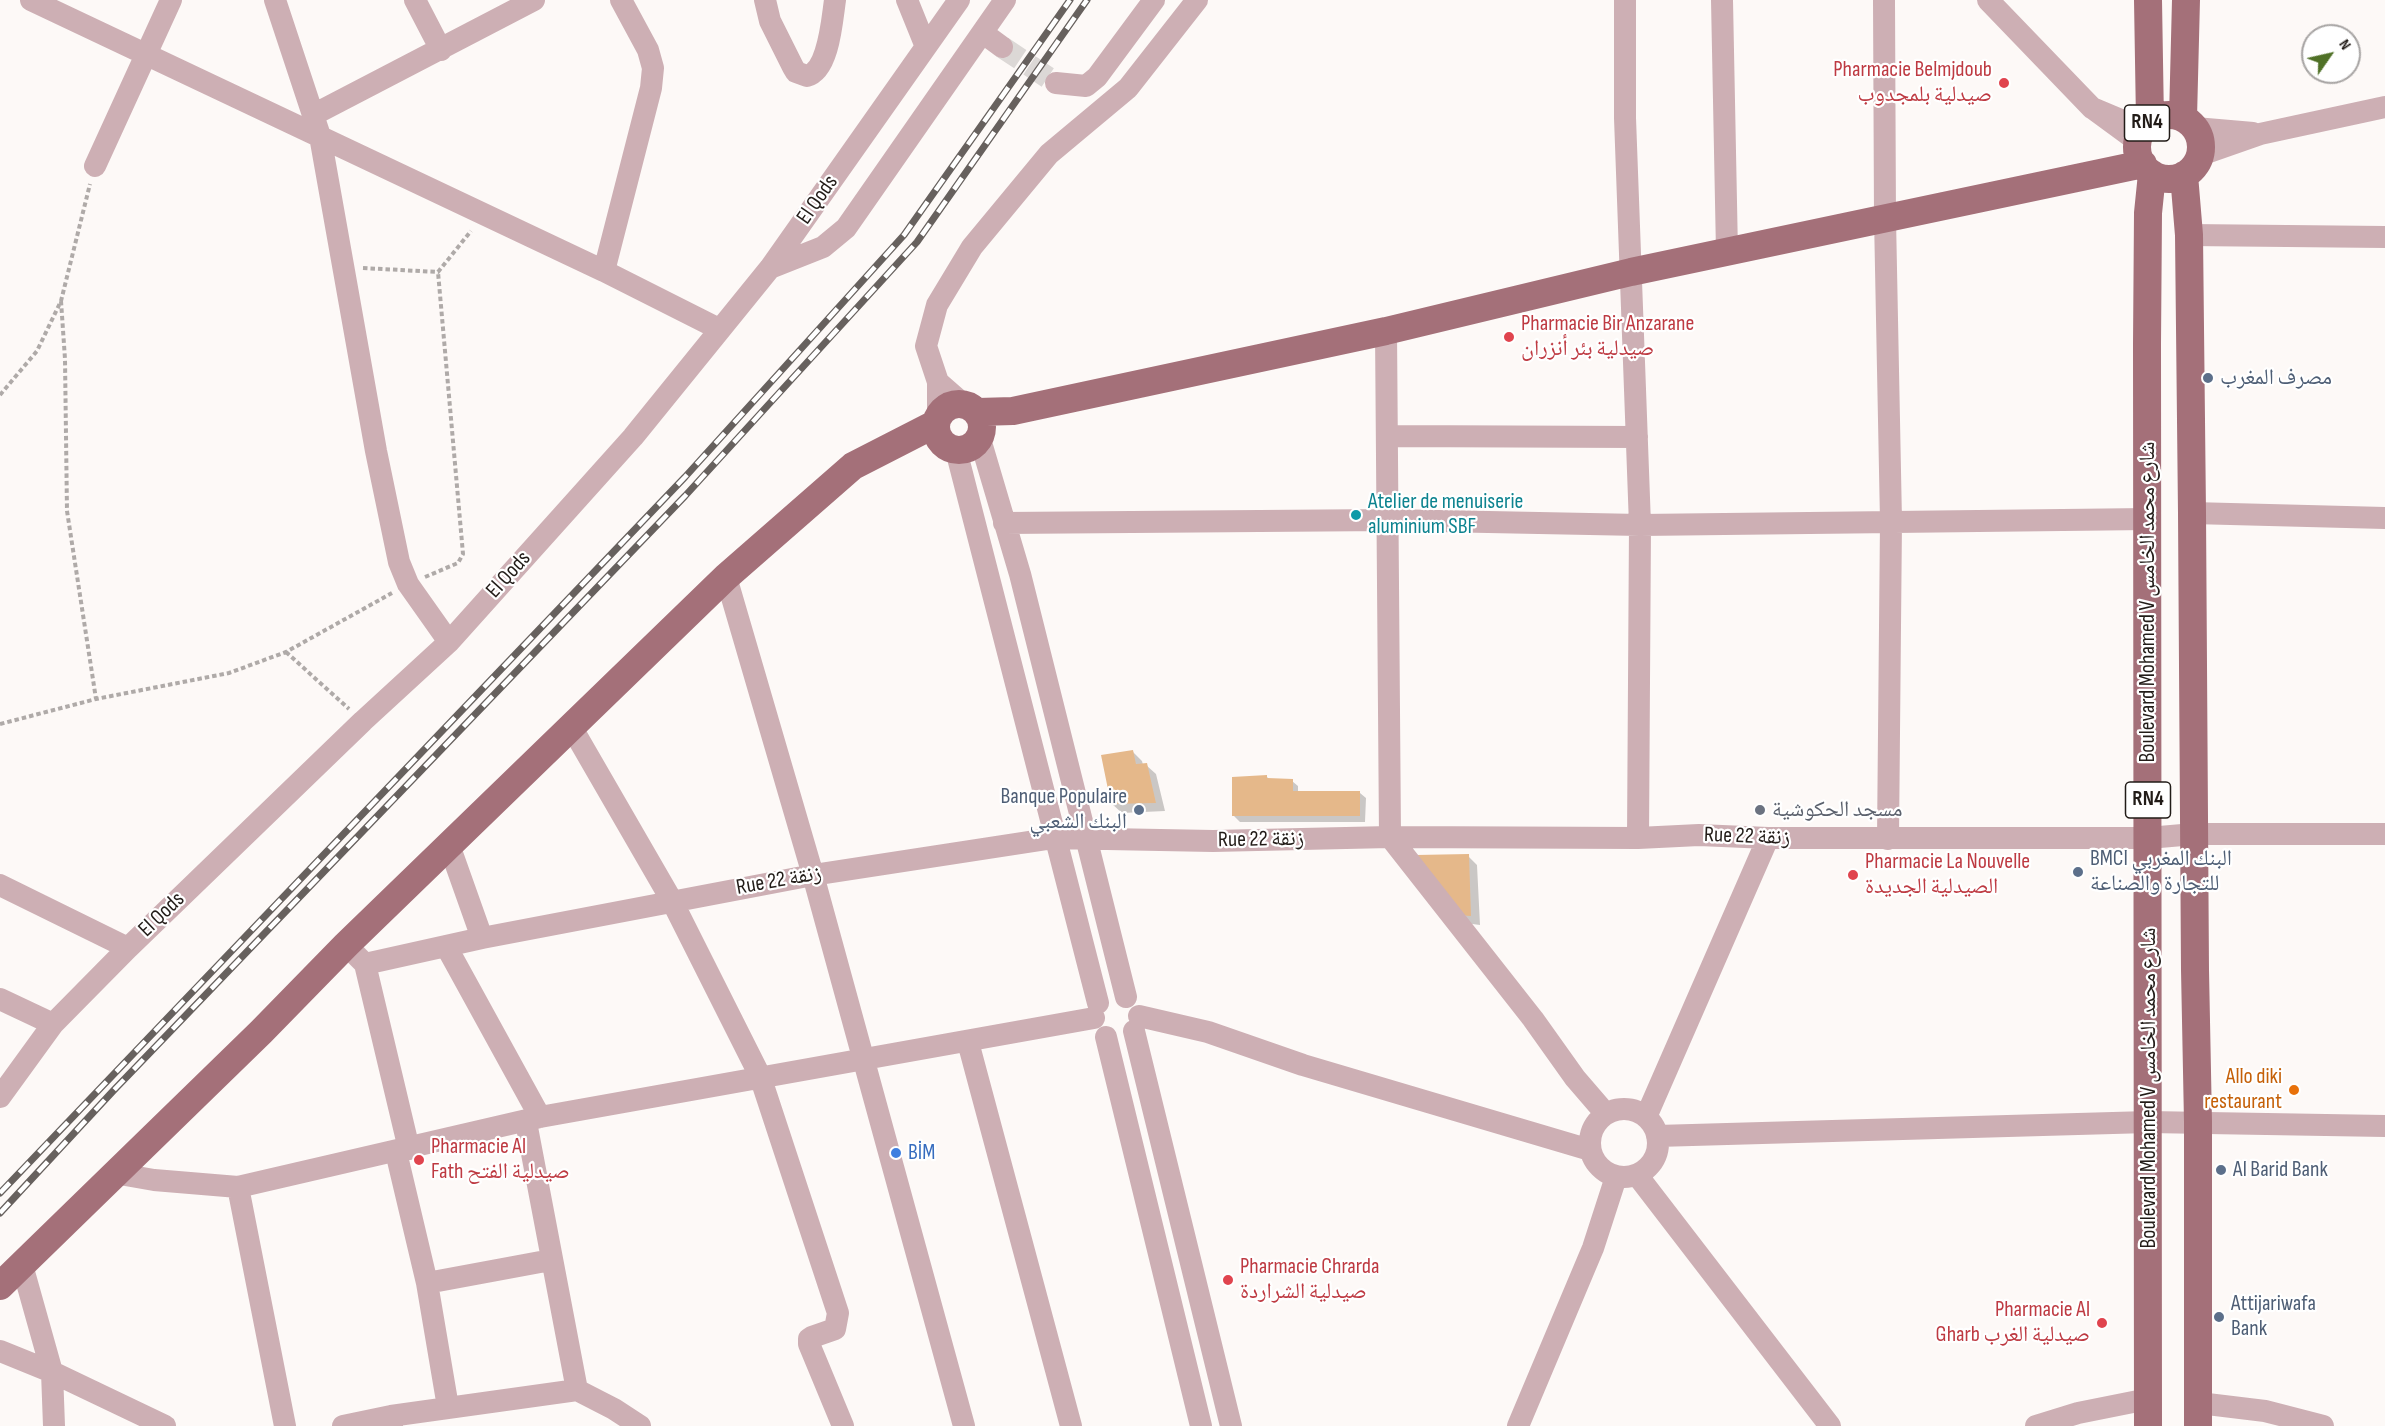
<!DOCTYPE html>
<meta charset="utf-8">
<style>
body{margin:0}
#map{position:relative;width:2385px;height:1426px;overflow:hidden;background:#fdf9f7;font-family:"Sofia Sans Condensed",sans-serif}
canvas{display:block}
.north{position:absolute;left:2301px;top:24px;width:60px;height:60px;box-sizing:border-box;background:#fff;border:2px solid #a7a4a3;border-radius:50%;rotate:56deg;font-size:16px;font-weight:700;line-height:24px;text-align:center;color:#221c18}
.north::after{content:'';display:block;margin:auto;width:21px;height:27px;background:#507127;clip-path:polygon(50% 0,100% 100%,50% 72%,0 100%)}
</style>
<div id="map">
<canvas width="2385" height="1426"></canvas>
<div class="north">N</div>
</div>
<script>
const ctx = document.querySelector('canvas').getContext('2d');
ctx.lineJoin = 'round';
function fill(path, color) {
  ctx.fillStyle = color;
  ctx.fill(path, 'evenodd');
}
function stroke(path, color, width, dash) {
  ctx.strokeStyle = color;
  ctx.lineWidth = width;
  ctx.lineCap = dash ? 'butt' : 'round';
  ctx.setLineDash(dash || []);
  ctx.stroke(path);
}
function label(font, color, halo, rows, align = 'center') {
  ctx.font = font + ' "Sofia Sans Condensed","Noto Naskh Arabic",sans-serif';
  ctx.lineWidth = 4.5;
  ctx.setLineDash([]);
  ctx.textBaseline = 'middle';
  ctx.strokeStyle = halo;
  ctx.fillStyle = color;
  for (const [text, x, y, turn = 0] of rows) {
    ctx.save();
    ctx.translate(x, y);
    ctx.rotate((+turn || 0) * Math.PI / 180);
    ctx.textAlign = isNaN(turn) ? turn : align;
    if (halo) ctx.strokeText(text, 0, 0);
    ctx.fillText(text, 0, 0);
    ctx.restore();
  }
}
const shadow = new Path2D(`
 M 1132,751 L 1142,761 L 1143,765 L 1146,765 L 1156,774 L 1165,811 L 1122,813 L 1112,804 Z
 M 1266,776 L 1270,780 L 1292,781 L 1298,786 L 1298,792 L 1360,793 L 1366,798 L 1365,822 L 1240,822 L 1234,816 Z
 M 1468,856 L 1477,865 L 1480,925 L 1465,923 Z`);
const building = new Path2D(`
 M 1133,750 L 1136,764 L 1147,763 L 1156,803 L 1111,804 L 1101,755 Z
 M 1267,775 L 1267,778 L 1293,779 L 1293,791 L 1360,791 L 1360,816 L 1232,816 L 1232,777 Z
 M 1469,854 L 1471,916 L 1454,915 L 1416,855 Z`);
const minorTunnel = new Path2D(`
 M 1002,47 L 1056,83`);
const path = new Path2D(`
 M 363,268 L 438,272 L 471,231
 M 61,301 L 65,359 L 67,511 L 96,699
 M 0,395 L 37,351 L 61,301 L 90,184
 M 425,577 L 458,563 L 463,554 L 438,272
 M 286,652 L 349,709
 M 0,724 L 96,699 L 229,673 L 286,652 L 392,593`);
const minor = new Path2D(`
 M 31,0 L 604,271 L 719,329
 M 275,0 L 320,136 L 376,451 L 399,562 L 408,584 L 449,642
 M 415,0 L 441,50
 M 765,0 L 770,21 L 793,67 L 796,72 L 807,76 C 829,70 832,20 835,0
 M 907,0 L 926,47
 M 1625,0 L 1625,118 L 1640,525 L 1638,838
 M 1722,0 L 1727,252
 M 1884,0 L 1885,218 L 1891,521 L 1888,839
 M 1988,0 L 2092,108
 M 983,33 L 1002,47
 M 1056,83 L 1086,86 L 1097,77 L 1154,0
 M 313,115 L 534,0
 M 2195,128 L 2253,133
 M 2137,141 L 2092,108 L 2142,129
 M 2200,155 L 2260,134 L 2385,107
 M 95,166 L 171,0
 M 2189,235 L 2385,237
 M 770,268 L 823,247 L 846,228 L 1005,0
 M 604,271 L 651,88 L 653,68 L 648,50 L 621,0
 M 1386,331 L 1390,837 L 1533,1019 L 1575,1078 L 1606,1114
 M 938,382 L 926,346 L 937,305 L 972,247 L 1049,154 L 1128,88 L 1197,0
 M 938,415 L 938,382 L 962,403
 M 1388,436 L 1637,437
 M 980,439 L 1020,574 L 1126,997
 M 956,450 L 1098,1003
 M 2192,513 L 2385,518
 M 1004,523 L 1387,520 L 1640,525 L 2147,519
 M 726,577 L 813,875 L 964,1426
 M 572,728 L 672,901 L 760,1076 L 838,1313 L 835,1329 L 812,1337 L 809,1339 L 809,1344 L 843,1426
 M 449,845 L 482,938 L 813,875 L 1054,838 L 1213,841 L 1390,837 L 1638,838 L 1699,835 L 1768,838 L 2148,838 L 2194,834 L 2385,834
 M 0,885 L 128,948
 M 346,945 L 365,964 L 409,1149
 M 446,946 L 540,1117
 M 365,964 L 482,938
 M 0,999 L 53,1024
 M 1139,1016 L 1208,1032 L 1303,1065 L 1590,1150
 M 1134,1031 L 1231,1426
 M 1106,1037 L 1201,1426
 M 968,1042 L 1071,1426
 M 0,1097 L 53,1024 L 128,948 L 363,721 L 449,642 L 633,437 L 770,268 L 959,0
 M1590 1143a34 34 0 1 1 68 0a34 34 0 1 1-68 0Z
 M 1646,1117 L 1768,838
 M 526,1122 L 577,1390
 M 1657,1136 L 2148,1122 L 2385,1126
 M 396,1152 L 427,1283 L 448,1407
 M 114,1173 L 154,1180 L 238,1187 L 540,1117 L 1094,1018
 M 1637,1175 L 1830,1426
 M 238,1187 L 285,1426
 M 22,1265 L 52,1372 L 54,1426
 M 427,1283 L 551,1260
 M 0,1351 L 52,1372 L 165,1426
 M 2199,1403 L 2265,1411 L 2323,1426
 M 343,1426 L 391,1416
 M 392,1426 L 391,1416 L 577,1390 L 614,1409 L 640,1426
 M 1518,1426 L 1593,1248 L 1616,1177
 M 2036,1426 L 2078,1413 L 2148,1399`);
const major = new Path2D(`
 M 2148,0 L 2150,121
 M2137 147a32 32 0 1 1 64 0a32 32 0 1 1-64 0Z
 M 2183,118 L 2186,0
 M 2184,175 L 2189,235 L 2192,513 L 2195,970 L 2198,1122 L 2198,1426
 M936 427a23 23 0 1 1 46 0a23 23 0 1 1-46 0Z
 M 978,412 L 1013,411 L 1386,331 L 1631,272 L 2143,164
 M 0,1286 L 261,1032 L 346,945 L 726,577 L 853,466 L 935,424
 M 2148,1426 L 2147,344 L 2148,213 L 2152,174`);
const rail = new Path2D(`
 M 0,1193 L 685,477 L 904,235 L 1070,0
 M 0,1213 L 114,1090 L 685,496 L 917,242 L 1087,0`);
const markers = [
 [2004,83,6,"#e0444e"],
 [1509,337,6,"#e0444e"],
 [2208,378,6,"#5c6f8a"],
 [1356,515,6,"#0f9aa8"],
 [1139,810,6,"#5c6f8a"],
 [1760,810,6,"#6b7280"],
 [2078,872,6,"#5c6f8a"],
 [1853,875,6,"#e0444e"],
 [2294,1090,6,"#e8710a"],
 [896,1153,6,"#3f7fe0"],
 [419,1160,6,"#e0444e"],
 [2221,1170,6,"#5c6f8a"],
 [1228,1280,6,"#e0444e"],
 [2219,1317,6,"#5c6f8a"],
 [2102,1323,6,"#e0444e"]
];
const shields = [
 [2147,123,45],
 [2148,800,45]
];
const shieldNames = [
 ["RN4",2147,123],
 ["RN4",2148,800]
];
const healthNames = [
 ["Pharmacie Belmjdoub",1992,70,"right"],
 ["صيدلية بلمجدوب",1992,95,"right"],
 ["Pharmacie Bir Anzarane",1521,324],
 ["صيدلية بئر أنزران",1521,349],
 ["Pharmacie La Nouvelle",1865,862],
 ["الصيدلية الجديدة",1865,887],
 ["Pharmacie Al",431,1147],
 ["Fath صيدلية الفتح",431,1172],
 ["Pharmacie Chrarda",1240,1267],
 ["صيدلية الشراردة",1240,1292],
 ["Pharmacie Al",2090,1310,"right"],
 ["Gharb صيدلية الغرب",2090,1335,"right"]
];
const streetNames = [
 ["El Qods",818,200,-55],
 ["El Qods",509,575,-48],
 ["Boulevard Mohamed V شارع محمد الخامس",2148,602,-90],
 ["Rue 22 زنقة",1747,837,2],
 ["Rue 22 زنقة",1261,840,-1],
 ["Rue 22 زنقة",779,881,-10],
 ["El Qods",162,915,-44],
 ["Boulevard Mohamed V شارع محمد الخامس",2149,1088,-90]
];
const serviceNames = [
 ["مصرف المغرب",2220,378],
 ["Banque Populaire",1127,797,"right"],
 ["البنك الشعبي",1127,822,"right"],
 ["BMCI البنك المغربي",2090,859],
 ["للتجارة والصناعة",2090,884],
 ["Al Barid Bank",2233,1170],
 ["Attijariwafa",2231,1304],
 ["Bank",2231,1329]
];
const cultureNames = [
 ["Atelier de menuiserie",1368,502],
 ["aluminium SBF",1368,527]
];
const worshipNames = [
 ["مسجد الحكوشية",1772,810]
];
const foodNames = [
 ["Allo diki",2282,1077],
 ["restaurant",2282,1102]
];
const shopNames = [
 ["BİM",908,1153]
];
fill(shadow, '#0003');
fill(building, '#e5b88a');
stroke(minorTunnel, '#dcd8d6', 22, [22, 11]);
stroke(path, '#afaaa8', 4, [4.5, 3]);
stroke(minor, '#cdafb4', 22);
stroke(major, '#a47079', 28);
stroke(rail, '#67615e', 7);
stroke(rail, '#fff', 4.5, [14]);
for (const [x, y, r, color] of markers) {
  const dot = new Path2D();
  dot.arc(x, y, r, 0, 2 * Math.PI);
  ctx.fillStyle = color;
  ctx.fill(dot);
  stroke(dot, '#fff', 2);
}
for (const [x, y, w] of shields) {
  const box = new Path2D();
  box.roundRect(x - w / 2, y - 18, w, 36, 4.5);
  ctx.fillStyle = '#fff';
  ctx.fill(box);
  stroke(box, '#221c18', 1.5);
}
label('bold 21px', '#221c18', null, shieldNames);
label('22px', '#be3a42', '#fff', healthNames, 'left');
label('22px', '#221c18', '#fff', streetNames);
label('22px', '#4e5e75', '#fff', serviceNames, 'left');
label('22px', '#0d838f', '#fff', cultureNames, 'left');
label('22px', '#5b616d', '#fff', worshipNames, 'left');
label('22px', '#c56008', '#fff', foodNames, 'right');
label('22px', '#366cbe', '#fff', shopNames, 'left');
</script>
